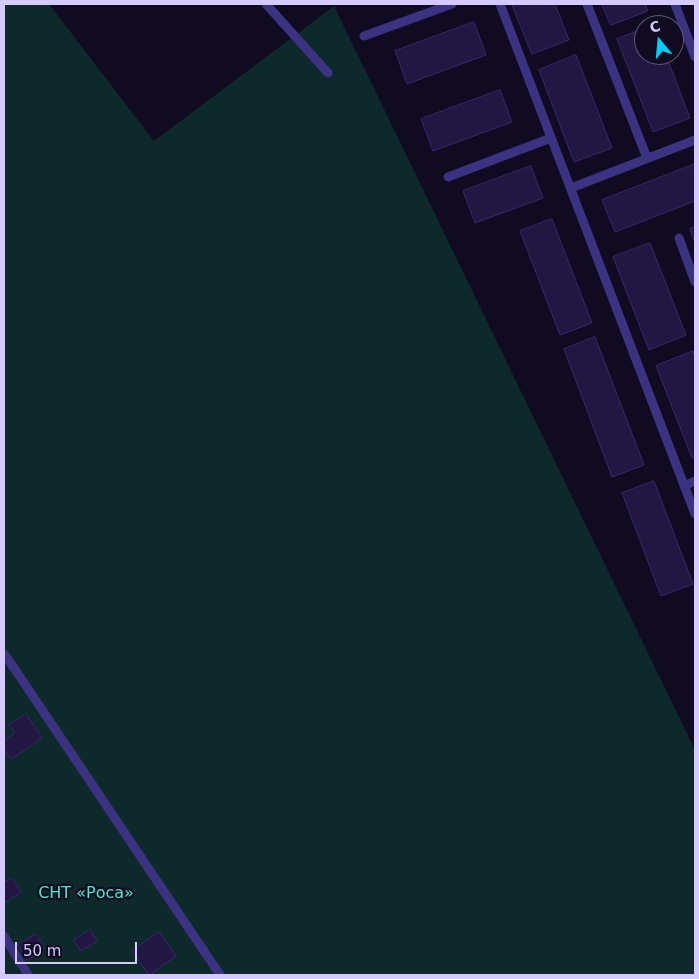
<!DOCTYPE html>
<meta charset="utf-8">
<style>
body{margin:0}
#map{position:relative;width:699px;height:979px;overflow:hidden;background:#100b20;font-family:"DejaVu Sans",sans-serif}
canvas{display:block}
.frame{position:absolute;inset:0;border:5px solid #d4caff;pointer-events:none}
.north{position:absolute;left:634px;top:15px;width:50px;height:50px;box-sizing:border-box;background:#100b20;border:1px solid #5e5779;border-radius:50%;rotate:343deg;font-size:14px;font-weight:700;line-height:20px;text-align:center;color:#d4caff}
.north::after{content:'';display:block;margin:auto;width:18px;height:22px;background:#00caf5;clip-path:polygon(50% 0,100% 100%,50% 72%,0 100%)}
.scale{position:absolute;left:15px;top:942px;width:122px;height:22px;box-sizing:border-box;border:2px solid #d4caff;border-top:0;padding-left:6px;font-size:15px;line-height:18px;white-space:nowrap;color:#d4caff;-webkit-text-stroke:4px #100b20;paint-order:stroke}
</style>
<div id="map">
<canvas width="699" height="979"></canvas>
<div class="frame"></div>
<div class="north">С</div>
<div class="scale">50 m</div>
</div>
<script>
const ctx = document.querySelector('canvas').getContext('2d');
ctx.lineJoin = 'round';
function fill(path, color) {
  ctx.fillStyle = color;
  ctx.fill(path, 'evenodd');
}
function stroke(path, color, width, dash) {
  ctx.strokeStyle = color;
  ctx.lineWidth = width;
  ctx.lineCap = dash ? 'butt' : 'round';
  ctx.setLineDash(dash || []);
  ctx.stroke(path);
}
function label(font, color, halo, rows, align = 'center') {
  ctx.font = font + ' "DejaVu Sans",sans-serif';
  ctx.lineWidth = 4.5;
  ctx.setLineDash([]);
  ctx.textBaseline = 'middle';
  ctx.strokeStyle = halo;
  ctx.fillStyle = color;
  for (const [text, x, y, turn = 0] of rows) {
    ctx.save();
    ctx.translate(x, y);
    ctx.rotate((+turn || 0) * Math.PI / 180);
    ctx.textAlign = isNaN(turn) ? turn : align;
    if (halo) ctx.strokeText(text, 0, 0);
    ctx.fillText(text, 0, 0);
    ctx.restore();
  }
}
const green = new Path2D(`
 M 4,4 L 49,4 L 154,141 L 334,6 L 695,750 L 695,975 L 4,975 Z`);
const building = new Path2D(`
 M 512,4 L 555,4 L 569,40 L 532,54 Z
 M 602,4 L 645,4 L 648,11 L 611,25 Z
 M 474,22 L 486,55 L 407,84 L 395,51 Z
 M 644,29 L 644,55 L 666,55 L 690,118 L 653,132 L 617,39 Z
 M 576,55 L 612,148 L 574,162 L 539,70 Z
 M 500,90 L 512,122 L 433,151 L 421,119 Z
 M 695,164 L 695,201 L 615,232 L 602,200 Z
 M 531,166 L 543,198 L 475,223 L 463,191 Z
 M 552,219 L 592,323 L 560,335 L 520,231 Z
 M 695,227 L 695,243 L 690,229 Z
 M 650,243 L 686,335 L 649,350 L 613,257 Z
 M 595,337 L 644,465 L 612,477 L 564,349 Z
 M 693,351 L 695,356 L 695,457 L 692,458 L 656,366 Z
 M 654,481 L 693,584 L 661,596 L 622,493 Z
 M 26,714 L 42,738 L 11,759 L 4,749 L 4,741 L 15,733 L 9,725 Z
 M 12,878 L 21,892 L 4,903 L 4,883 Z
 M 90,930 L 97,941 L 81,951 L 74,940 Z
 M 159,932 L 176,956 L 149,975 L 132,951 Z
 M 36,934 L 45,948 L 27,960 L 18,945 Z`);
const service = new Path2D(`
 M 266,4 L 328,73
 M 500,4 L 695,514
 M 587,4 L 647,158
 M 675,4 L 695,57
 M 364,36 L 452,4
 M 448,177 L 551,138
 M 571,188 L 695,140
 M 679,238 L 695,282
 M 684,486 L 695,481
 M 4,654 L 8,659 L 220,975
 M 4,936 L 28,975`);
const parkNames = [
 ["СНТ «Роса»",86,894]
];
fill(green, '#0e292a');
fill(building, '#221642');
stroke(building, '#3a2670', 1);
stroke(service, '#3b3282', 9);
label('16px', '#4ee7cc', '#100b20', parkNames);
</script>
